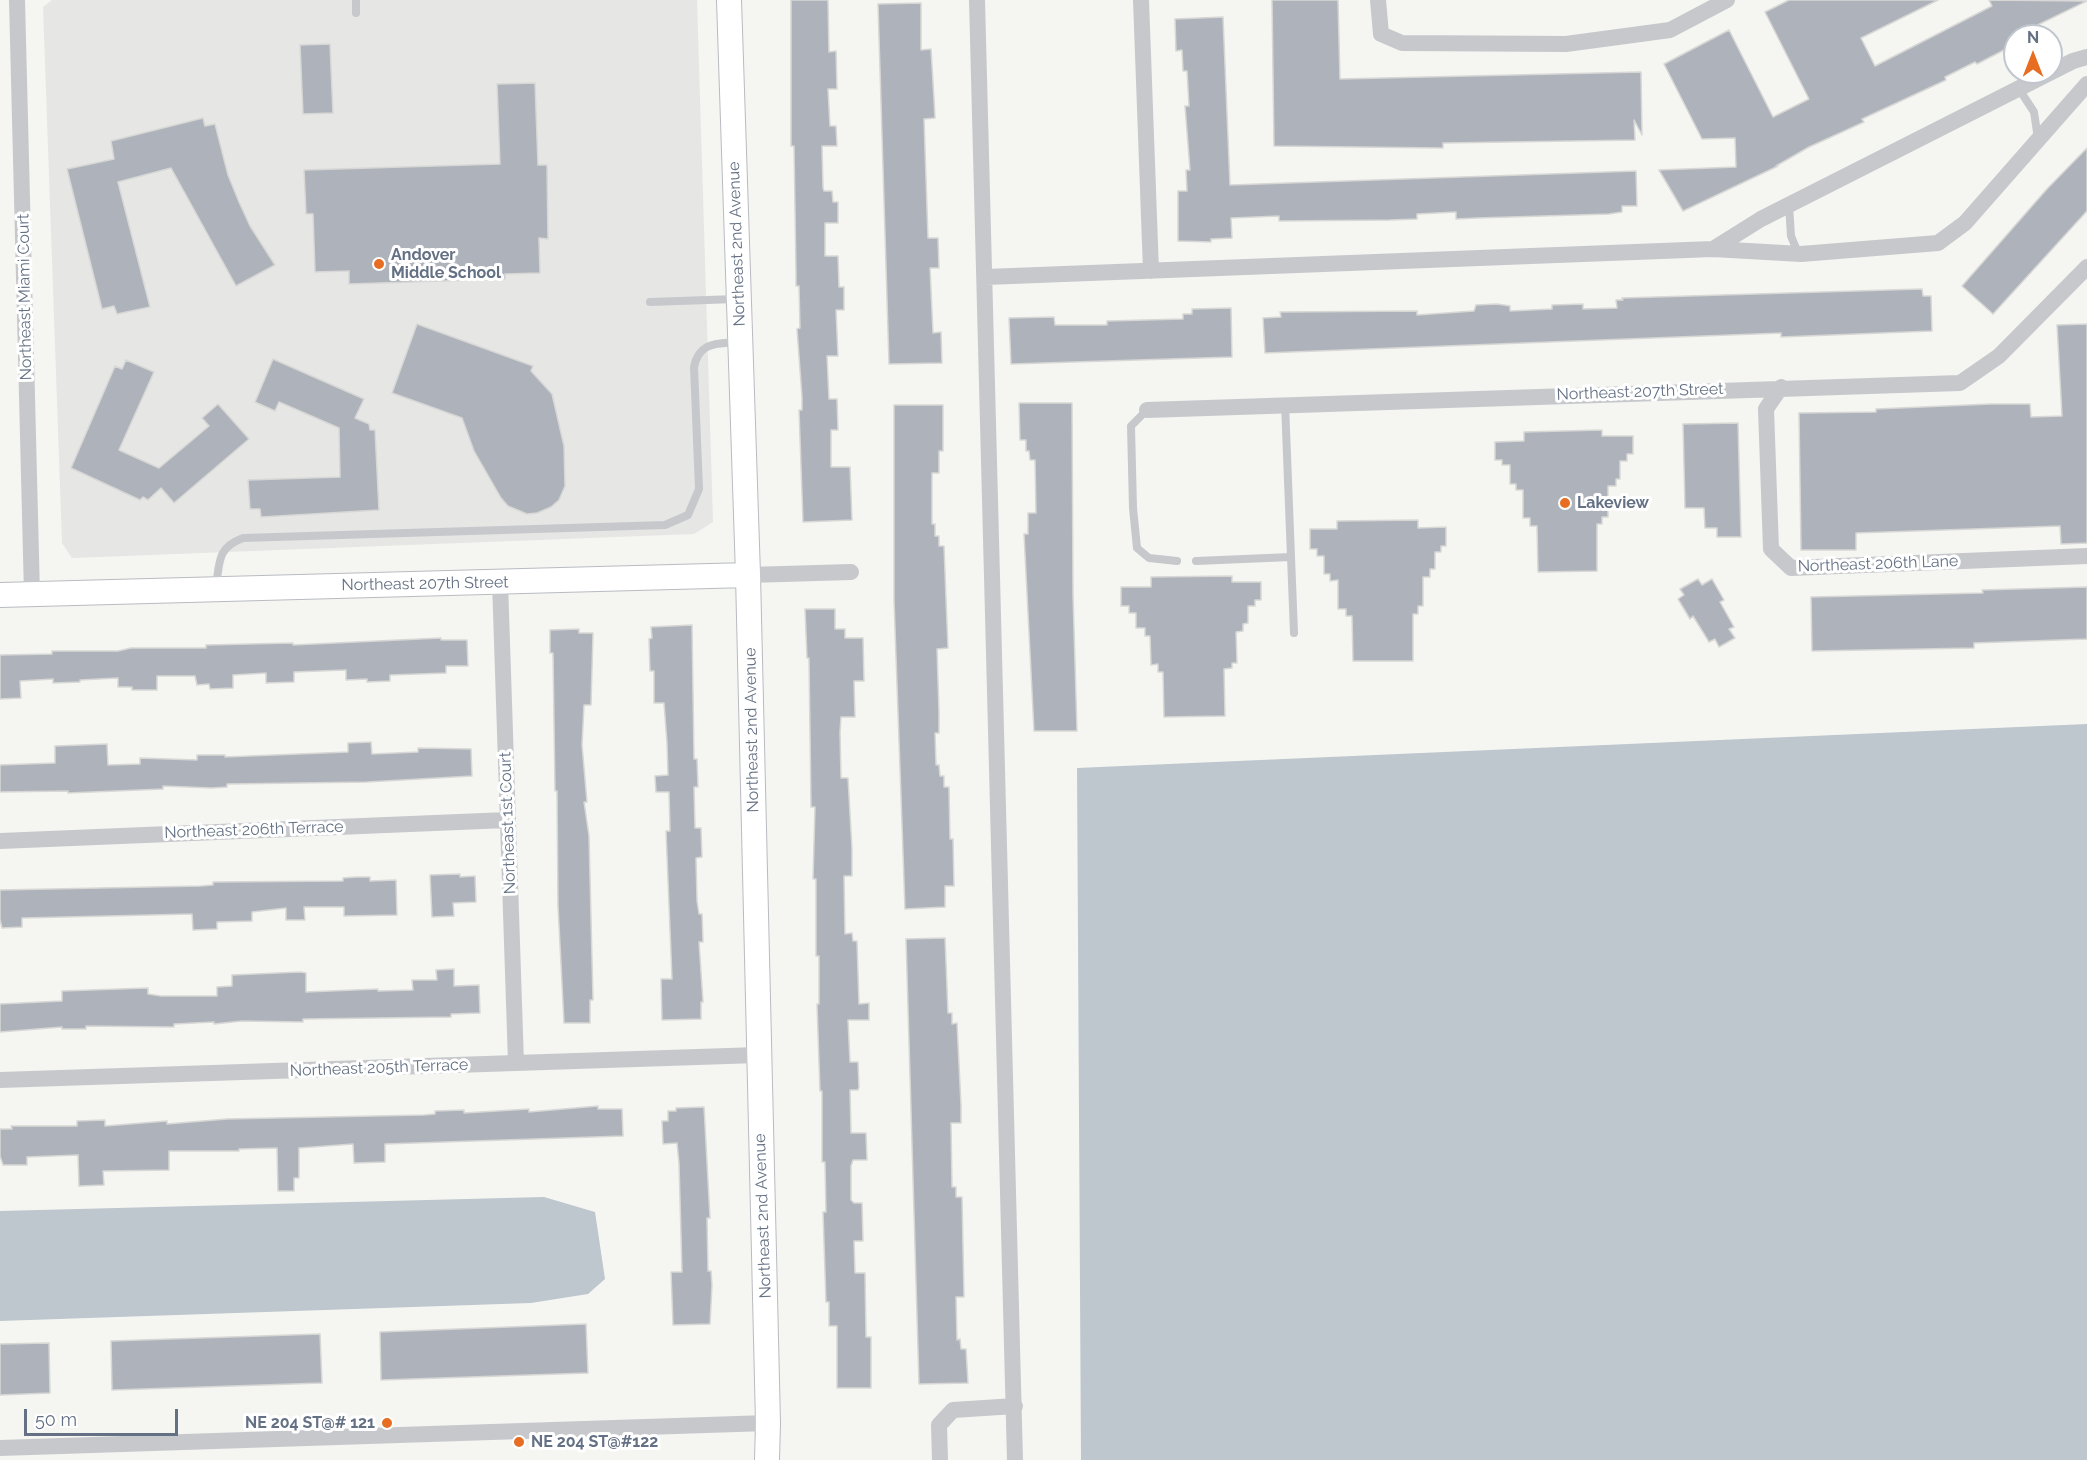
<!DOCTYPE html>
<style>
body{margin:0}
#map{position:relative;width:2087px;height:1460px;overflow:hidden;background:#f5f6f2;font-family:Raleway,sans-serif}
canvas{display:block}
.north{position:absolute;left:2003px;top:24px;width:60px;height:60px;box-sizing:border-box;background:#fff;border:2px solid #c1c6ce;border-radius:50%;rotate:0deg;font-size:16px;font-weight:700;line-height:24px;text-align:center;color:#647184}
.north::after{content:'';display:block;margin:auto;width:21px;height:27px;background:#e66d22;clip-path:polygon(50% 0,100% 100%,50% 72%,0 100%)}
.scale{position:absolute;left:24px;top:1409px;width:154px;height:27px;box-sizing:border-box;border:3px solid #647184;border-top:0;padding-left:8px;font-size:18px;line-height:21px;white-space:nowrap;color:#647184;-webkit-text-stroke:4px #fff;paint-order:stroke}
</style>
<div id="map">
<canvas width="2087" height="1460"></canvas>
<div class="north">N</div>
<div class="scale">50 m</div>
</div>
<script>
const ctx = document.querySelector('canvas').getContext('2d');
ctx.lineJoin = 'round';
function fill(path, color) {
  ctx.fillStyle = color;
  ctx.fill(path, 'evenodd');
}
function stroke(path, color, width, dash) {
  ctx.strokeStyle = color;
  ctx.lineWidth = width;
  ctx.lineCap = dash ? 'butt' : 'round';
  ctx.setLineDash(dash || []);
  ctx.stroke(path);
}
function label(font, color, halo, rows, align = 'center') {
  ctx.font = font + ' Raleway,sans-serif';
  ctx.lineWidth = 6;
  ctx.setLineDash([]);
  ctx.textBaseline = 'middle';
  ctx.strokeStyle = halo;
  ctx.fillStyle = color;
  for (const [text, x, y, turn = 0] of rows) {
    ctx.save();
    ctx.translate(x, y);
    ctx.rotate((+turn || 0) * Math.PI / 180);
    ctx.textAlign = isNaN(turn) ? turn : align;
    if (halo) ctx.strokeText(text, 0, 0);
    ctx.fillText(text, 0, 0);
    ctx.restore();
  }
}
const built = new Path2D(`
 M 52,0 L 697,0 L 713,522 L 694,534 L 72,558 L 62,543 L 43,7 Z`);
const water = new Path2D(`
 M 2087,724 L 2087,1460 L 1081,1460 L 1077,768 Z
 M 544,1197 L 595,1212 L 605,1279 L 588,1294 L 531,1303 L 0,1321 L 0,1211 Z`);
const building = new Path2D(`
 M 791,0 L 828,0 L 829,52 L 836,51 L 837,89 L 828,89 L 830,126 L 836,126 L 837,146 L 822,146 L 823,188 L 824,191 L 832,191 L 833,202 L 838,202 L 838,223 L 825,223 L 825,256 L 838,256 L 839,287 L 844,287 L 844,310 L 836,310 L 838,356 L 827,356 L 829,399 L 837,399 L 838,430 L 831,430 L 831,467 L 850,467 L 852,520 L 803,522 L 799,410 L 802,410 L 802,397 L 797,329 L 800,328 L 799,286 L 796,286 L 796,272 L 794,146 L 791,146 Z
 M 1272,0 L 1338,0 L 1340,79 L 1641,72 L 1642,135 L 1634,120 L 1635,140 L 1443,143 L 1443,148 L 1274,146 Z
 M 1789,0 L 1938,0 L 1861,38 L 1875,66 L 1992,6 L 1989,0 L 2087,1 L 2015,36 L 2015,41 L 2007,46 L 2008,48 L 1977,64 L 1975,62 L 1945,77 L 1946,80 L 1862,119 L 1864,122 L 1809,147 L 1776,166 L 1778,166 L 1683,211 L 1659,170 L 1736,167 L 1735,138 L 1702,139 L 1664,64 L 1729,30 L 1773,117 L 1809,99 L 1765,12 Z
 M 921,3 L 921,50 L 931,49 L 934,99 L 935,118 L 924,119 L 928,238 L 938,238 L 939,268 L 930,268 L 933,333 L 941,332 L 942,363 L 889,364 L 878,4 Z
 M 1223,17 L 1230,185 L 1636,171 L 1637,206 L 1622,206 L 1622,212 L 1609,214 L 1477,218 L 1456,219 L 1456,212 L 1417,214 L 1417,219 L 1390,220 L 1279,221 L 1279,216 L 1231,218 L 1232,238 L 1211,239 L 1211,242 L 1178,241 L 1178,191 L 1187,191 L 1186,170 L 1190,170 L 1185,106 L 1189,106 L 1187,71 L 1183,71 L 1182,50 L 1176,51 L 1175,19 Z
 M 330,44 L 333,113 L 303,114 L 300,45 Z
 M 535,83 L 538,165 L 547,165 L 548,239 L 539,238 L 540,273 L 505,274 L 505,279 L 349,284 L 349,271 L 315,272 L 313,214 L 306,214 L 304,170 L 500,164 L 497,84 Z
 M 203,118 L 205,126 L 215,124 L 228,175 L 239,202 L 250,226 L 275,265 L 236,286 L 171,168 L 118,182 L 150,307 L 117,314 L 114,306 L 102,309 L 67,169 L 114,159 L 111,141 Z
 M 2087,148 L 2087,211 L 1993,314 L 1962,286 L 2047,189 Z
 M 1922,289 L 1923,296 L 1931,296 L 1932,331 L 1781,337 L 1781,333 L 1265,353 L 1263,318 L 1281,317 L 1280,312 L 1417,311 L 1417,315 L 1474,311 L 1476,305 L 1497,304 L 1510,306 L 1510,311 L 1552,309 L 1552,305 L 1583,304 L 1583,309 L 1617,308 L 1616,300 L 1623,300 L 1622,298 Z
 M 1231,308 L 1232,357 L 1011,364 L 1009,318 L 1054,317 L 1055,325 L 1107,325 L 1107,321 L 1183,319 L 1183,314 L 1192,314 L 1192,309 Z
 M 417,324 L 533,366 L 531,371 L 552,394 L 564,446 L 565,486 L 559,500 L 551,507 L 537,513 L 527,514 L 508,506 L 501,498 L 474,451 L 462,418 L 392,393 Z
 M 2087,324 L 2087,543 L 2061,544 L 2060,526 L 1856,533 L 1856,550 L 1801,550 L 1799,413 L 1876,412 L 1876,409 L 1991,404 L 2030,404 L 2031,417 L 2062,416 L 2057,325 Z
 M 273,359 L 364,399 L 355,418 L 369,424 L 370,430 L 375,430 L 379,510 L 261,517 L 260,509 L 250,509 L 248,480 L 340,477 L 339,428 L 279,402 L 275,411 L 255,402 Z
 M 126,360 L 154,372 L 119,450 L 159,468 L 209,426 L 202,418 L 218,404 L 249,439 L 174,503 L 161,488 L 148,500 L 143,497 L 140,500 L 71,468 L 115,366 L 122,369 Z
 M 1019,403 L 1072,403 L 1073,595 L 1077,731 L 1034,731 L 1024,534 L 1028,534 L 1028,513 L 1036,513 L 1035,460 L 1030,460 L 1029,451 L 1026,451 L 1026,440 L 1020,440 Z
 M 894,405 L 943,405 L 943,451 L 939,451 L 939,473 L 932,473 L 932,524 L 935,524 L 935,536 L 939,536 L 939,546 L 944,546 L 946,599 L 948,648 L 937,649 L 939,712 L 939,733 L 935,733 L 936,765 L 939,765 L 940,776 L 944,776 L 944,787 L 949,787 L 950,839 L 953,839 L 954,886 L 945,886 L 945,907 L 905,909 L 894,600 Z
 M 1738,423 L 1741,537 L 1717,537 L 1717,528 L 1705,528 L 1704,508 L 1685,508 L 1683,424 Z
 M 1602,430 L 1602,436 L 1633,436 L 1633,454 L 1627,454 L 1627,461 L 1620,461 L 1620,479 L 1616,479 L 1616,486 L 1608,486 L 1608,517 L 1602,517 L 1602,524 L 1597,524 L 1597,571 L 1538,572 L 1537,526 L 1530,526 L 1530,518 L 1523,518 L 1523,490 L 1516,490 L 1516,484 L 1510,484 L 1510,465 L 1502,465 L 1502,460 L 1495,460 L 1495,442 L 1524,441 L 1524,432 Z
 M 1418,520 L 1418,528 L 1446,527 L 1446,546 L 1441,546 L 1441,552 L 1435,552 L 1435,569 L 1430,569 L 1430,577 L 1423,577 L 1423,606 L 1418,606 L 1418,614 L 1413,614 L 1413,661 L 1353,661 L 1352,616 L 1346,616 L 1346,609 L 1338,609 L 1338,580 L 1330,581 L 1330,574 L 1324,574 L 1324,556 L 1317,556 L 1317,549 L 1310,549 L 1310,529 L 1337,529 L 1337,521 Z
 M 1232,576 L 1232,582 L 1261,582 L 1261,600 L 1255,600 L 1255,606 L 1248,606 L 1248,623 L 1243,624 L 1243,631 L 1236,632 L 1237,663 L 1232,663 L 1232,668 L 1224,669 L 1225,716 L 1164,717 L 1163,672 L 1158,672 L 1158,664 L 1151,665 L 1150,636 L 1145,636 L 1145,628 L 1136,628 L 1136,613 L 1129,613 L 1129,606 L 1121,606 L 1121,587 L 1151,587 L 1151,577 Z
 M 1698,579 L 1702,585 L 1712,579 L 1724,600 L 1720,602 L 1734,627 L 1729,629 L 1735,638 L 1719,647 L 1715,639 L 1709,642 L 1693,616 L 1690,619 L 1678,599 L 1684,595 L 1680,589 Z
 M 2087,587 L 2087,639 L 1974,643 L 1974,648 L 1812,651 L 1811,597 L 1983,593 L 1982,590 Z
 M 805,609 L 835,609 L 835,629 L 845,629 L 845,638 L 863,638 L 864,681 L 854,681 L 855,717 L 841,717 L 840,732 L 841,778 L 848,778 L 852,849 L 852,876 L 844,876 L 845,934 L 852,933 L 853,941 L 857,941 L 859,1004 L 869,1003 L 869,1020 L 848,1020 L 850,1062 L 858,1062 L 859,1087 L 858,1090 L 850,1090 L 851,1133 L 866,1133 L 867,1160 L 853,1160 L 851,1166 L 851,1200 L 854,1203 L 862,1203 L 863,1241 L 854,1241 L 855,1273 L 865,1273 L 866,1337 L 871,1337 L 871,1388 L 837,1388 L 837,1326 L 829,1326 L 829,1302 L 826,1302 L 823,1212 L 826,1212 L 825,1162 L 822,1162 L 822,1091 L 820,1091 L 817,1004 L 819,1004 L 819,956 L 816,956 L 816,879 L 813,879 L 815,807 L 811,807 L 809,658 L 807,658 Z
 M 692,625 L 694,759 L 697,759 L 698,787 L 694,787 L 695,828 L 701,828 L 702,857 L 696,858 L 697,901 L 699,914 L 702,914 L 703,942 L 699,942 L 703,1002 L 701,1002 L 701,1019 L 662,1020 L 661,979 L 672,979 L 666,831 L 670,831 L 669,792 L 656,792 L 655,776 L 668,775 L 667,743 L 664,703 L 654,703 L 654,671 L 650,671 L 649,639 L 652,638 L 651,627 Z
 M 579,629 L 579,633 L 593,633 L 591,705 L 584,705 L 582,745 L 587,802 L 584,802 L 589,836 L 593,1000 L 590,1000 L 590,1023 L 564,1023 L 558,906 L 557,791 L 555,791 L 553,653 L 550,653 L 550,630 Z
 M 441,638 L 441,640 L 467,640 L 468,666 L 446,666 L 446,673 L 390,675 L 390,681 L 367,682 L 367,679 L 346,680 L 346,670 L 294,672 L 294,682 L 266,683 L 266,673 L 233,675 L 233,688 L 210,689 L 209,684 L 197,685 L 195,676 L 157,676 L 157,690 L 132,690 L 132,687 L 118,687 L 118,678 L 80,680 L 80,682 L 53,683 L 53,679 L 20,681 L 21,698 L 0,699 L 0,655 L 52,654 L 52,651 L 118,651 L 131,648 L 206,648 L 206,645 L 293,643 L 293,645 Z
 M 371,742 L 372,754 L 418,752 L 418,748 L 471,749 L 472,776 L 367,782 L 227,784 L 227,787 L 212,788 L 163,786 L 163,789 L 68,793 L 68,791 L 0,792 L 0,765 L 55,763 L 55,746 L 107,744 L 108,765 L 140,764 L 140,758 L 197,760 L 197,755 L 225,755 L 225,757 L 348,752 L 348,743 Z
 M 460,874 L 460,877 L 475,876 L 476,902 L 453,903 L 454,916 L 432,917 L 430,875 Z
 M 356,877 L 370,877 L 370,881 L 396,880 L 397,915 L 344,916 L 344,907 L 304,907 L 305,920 L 286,920 L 286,908 L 252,912 L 252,921 L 217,922 L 217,929 L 193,930 L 192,914 L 22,918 L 22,927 L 2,928 L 0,919 L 0,890 L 201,886 L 213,885 L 213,882 L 343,881 L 343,878 Z
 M 945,938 L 948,1013 L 952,1013 L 952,1024 L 957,1023 L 961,1105 L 961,1123 L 951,1123 L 952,1187 L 956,1187 L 956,1197 L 962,1197 L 964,1297 L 956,1297 L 957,1340 L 960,1339 L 961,1349 L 966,1349 L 968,1383 L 919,1384 L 906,939 Z
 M 454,969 L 454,986 L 479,985 L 480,1013 L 451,1014 L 451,1017 L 303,1019 L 303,1022 L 242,1021 L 214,1024 L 214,1022 L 174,1024 L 174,1027 L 86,1026 L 86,1029 L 62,1029 L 62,1027 L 0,1032 L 0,1004 L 62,1001 L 62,991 L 148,988 L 148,994 L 161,996 L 217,996 L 217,987 L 232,986 L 232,975 L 300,972 L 306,973 L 306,992 L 378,989 L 378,991 L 413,990 L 412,980 L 437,980 L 436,970 Z
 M 598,1106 L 598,1109 L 622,1109 L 623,1136 L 385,1144 L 385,1162 L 354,1163 L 353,1144 L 299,1148 L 299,1178 L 294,1178 L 294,1191 L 278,1191 L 277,1148 L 239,1149 L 239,1151 L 169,1151 L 169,1170 L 103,1171 L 104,1185 L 79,1186 L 78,1155 L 27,1157 L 27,1165 L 3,1165 L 0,1156 L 0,1129 L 12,1129 L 11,1126 L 77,1126 L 77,1121 L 105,1120 L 105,1126 L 167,1121 L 167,1124 L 227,1119 L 424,1115 L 435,1114 L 435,1111 L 464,1110 L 464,1113 L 529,1109 L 529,1112 Z
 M 704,1107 L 710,1218 L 707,1218 L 708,1271 L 711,1271 L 712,1285 L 710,1324 L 673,1325 L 671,1272 L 682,1272 L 679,1163 L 677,1143 L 663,1144 L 662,1121 L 668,1121 L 668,1111 L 676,1111 L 676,1108 Z
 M 586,1324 L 588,1373 L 381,1380 L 380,1332 Z
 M 320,1334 L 322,1383 L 112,1390 L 111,1341 Z
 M 49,1343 L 50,1393 L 0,1395 L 0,1344 Z`);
const lane = new Path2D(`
 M 356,0 L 356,13
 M 2019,89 L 2034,112 L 2038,139
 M 1789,205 L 1791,236 L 1798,253
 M 650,302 L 736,299
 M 1147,410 L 1131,426 L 1133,508 L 1137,548 L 1149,558 L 1177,561
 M 1291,557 L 1294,633
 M 1196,561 L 1291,557 L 1285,404
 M 216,586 C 220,561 217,548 243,538 L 665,525 L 688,515 L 699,489 L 694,367 C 699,342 716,344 737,342`);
const street = new Path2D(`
 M 17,0 L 32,594
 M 977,0 L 1015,1460
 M 1141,0 L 1151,271
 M 1378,0 L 1381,34 L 1402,43 L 1566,44 L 1670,30 L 1727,0
 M 1713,249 L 1761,219 L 2073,61 L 2087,57
 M 986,277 L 1713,249 L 1801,254 L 1938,243 L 1965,223 L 2087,84
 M 1781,387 L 1766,409 L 1771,549 L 1791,568 L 2087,556
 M 1147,410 L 1960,383 L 1999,356 L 2087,267
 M 748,575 L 851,572
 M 500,582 L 516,1063
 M 0,841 L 507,820
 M 0,1080 L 758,1055
 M 0,1448 L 768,1423
 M 940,1460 L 939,1425 L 953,1410 L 1015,1406`);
const secondary = new Path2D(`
 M 729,0 L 748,575 L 768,1423 L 767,1460
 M 0,595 L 748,575`);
const markers = [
 [379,264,6,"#e66d22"],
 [1565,503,6,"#e66d22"],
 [387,1423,6,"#e66d22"],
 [519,1442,6,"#e66d22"]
];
const streetNames = [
 ["Northeast 2nd Avenue",737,244,-92],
 ["Northeast Miami Court",25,297,-91],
 ["Northeast 207th Street",1640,392,-2],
 ["Northeast 206th Lane",1878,564,-2],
 ["Northeast 207th Street",425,584,-1],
 ["Northeast 2nd Avenue",752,730,-91],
 ["Northeast 1st Court",508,823,-92],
 ["Northeast 206th Terrace",254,830,-2],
 ["Northeast 205th Terrace",379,1068,-2],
 ["Northeast 2nd Avenue",763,1216,-92]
];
const poiNames = [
 ["Andover",391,255],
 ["Middle School",391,273],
 ["Lakeview",1577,503],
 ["NE 204 ST@# 121",375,1423,"right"],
 ["NE 204 ST@#122",531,1442]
];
fill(built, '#e6e6e5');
fill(water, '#bec7ce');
fill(building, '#aeb3bb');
stroke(building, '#d7d7d5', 1.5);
stroke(secondary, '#b8bbc0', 26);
stroke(lane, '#c6c8cc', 8);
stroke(street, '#c6c8cc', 16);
stroke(secondary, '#fff', 24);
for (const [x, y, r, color] of markers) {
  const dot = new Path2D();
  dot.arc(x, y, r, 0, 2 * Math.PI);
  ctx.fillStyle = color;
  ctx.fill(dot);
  stroke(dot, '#fff', 2);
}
label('16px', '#647184', '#fff', streetNames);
label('bold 16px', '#647184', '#fff', poiNames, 'left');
</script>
